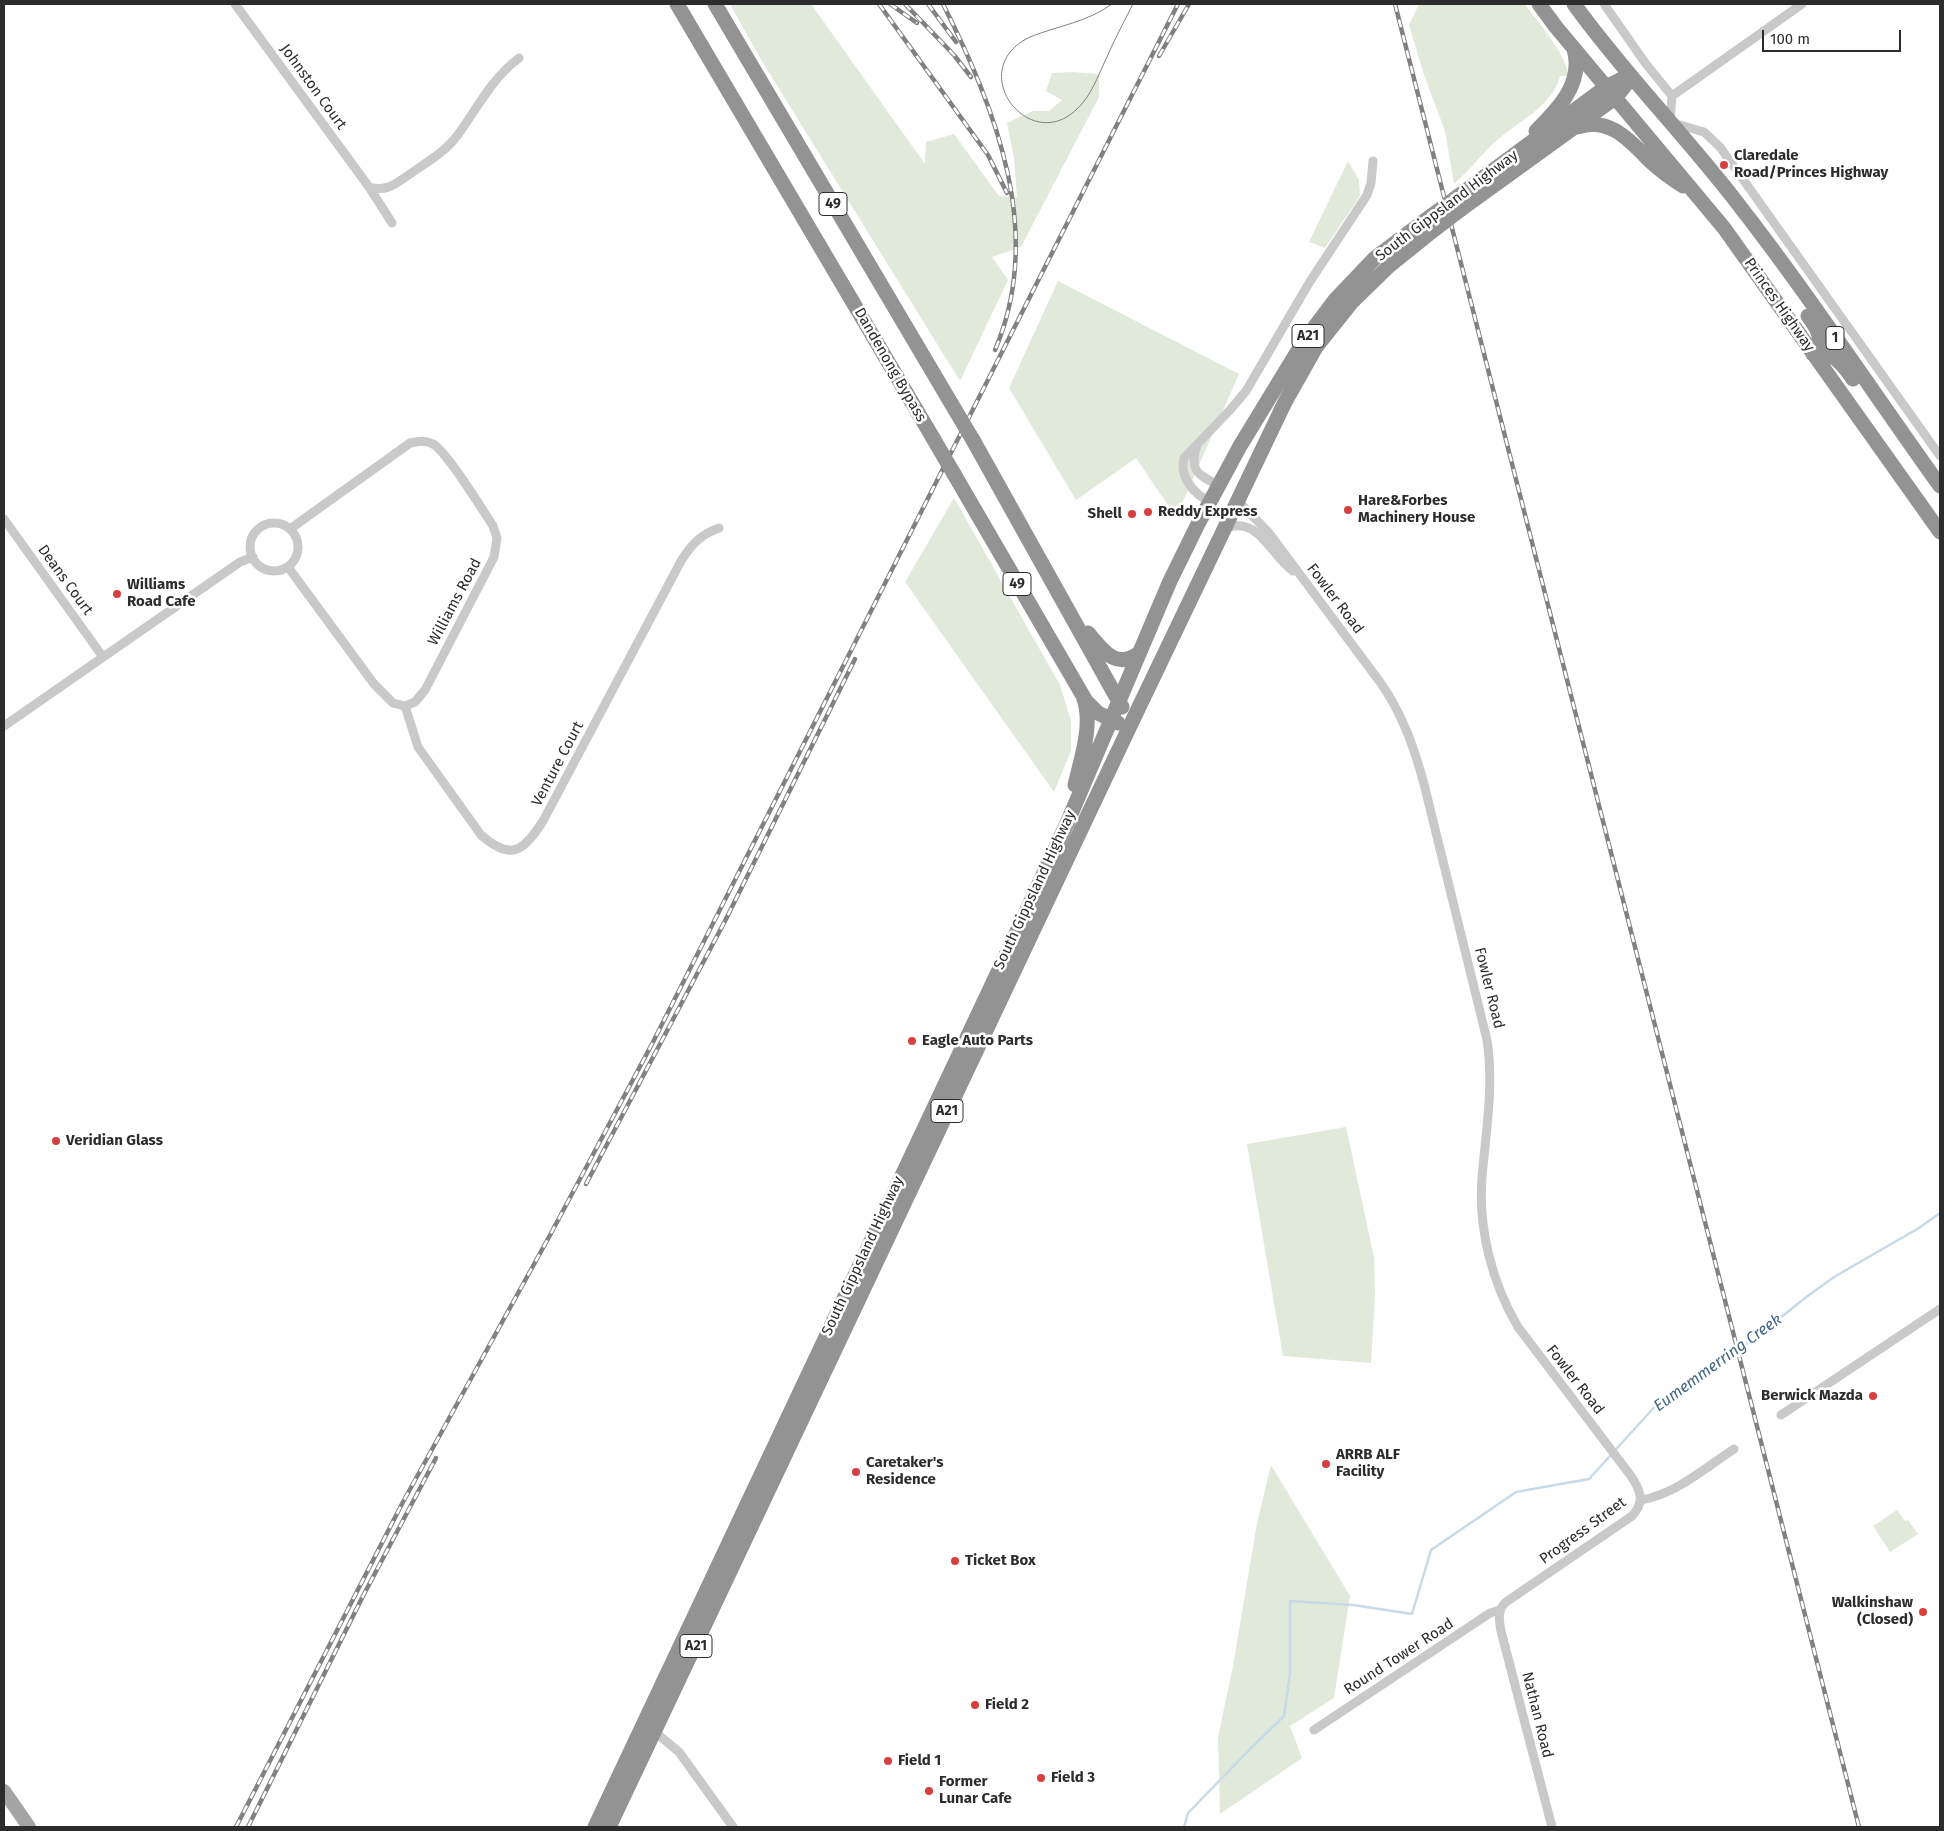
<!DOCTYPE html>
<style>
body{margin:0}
#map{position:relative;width:1944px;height:1831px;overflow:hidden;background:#fff;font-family:"Fira Sans",sans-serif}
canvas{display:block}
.frame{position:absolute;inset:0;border:5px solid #2c2c2c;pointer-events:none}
.scale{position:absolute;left:1762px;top:30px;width:139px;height:22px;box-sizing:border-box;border:2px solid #2c2c2c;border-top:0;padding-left:6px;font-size:15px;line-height:18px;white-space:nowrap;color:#2c2c2c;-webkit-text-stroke:4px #fff;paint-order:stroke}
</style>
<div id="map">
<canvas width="1944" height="1831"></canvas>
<div class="frame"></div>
<div class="scale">100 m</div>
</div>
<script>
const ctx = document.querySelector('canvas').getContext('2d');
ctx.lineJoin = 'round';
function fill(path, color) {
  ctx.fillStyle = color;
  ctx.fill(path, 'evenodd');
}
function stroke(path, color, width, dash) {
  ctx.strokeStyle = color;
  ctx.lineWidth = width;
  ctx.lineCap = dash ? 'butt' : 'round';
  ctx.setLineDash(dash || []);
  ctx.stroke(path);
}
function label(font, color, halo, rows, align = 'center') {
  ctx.font = font + ' "Fira Sans",sans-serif';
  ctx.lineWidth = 5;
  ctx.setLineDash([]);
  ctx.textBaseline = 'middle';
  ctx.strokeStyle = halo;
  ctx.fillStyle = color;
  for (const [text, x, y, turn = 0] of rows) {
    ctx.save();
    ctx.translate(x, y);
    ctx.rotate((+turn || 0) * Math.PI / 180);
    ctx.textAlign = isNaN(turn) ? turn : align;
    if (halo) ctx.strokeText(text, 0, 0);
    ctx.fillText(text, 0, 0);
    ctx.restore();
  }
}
const green = new Path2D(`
 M 730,4 L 811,4 L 925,164 L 926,142 L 954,134 L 999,196 L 1017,197 L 1014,158 L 1007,123 L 1033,111 L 1049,111 L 1062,100 L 1046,91 L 1052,73 L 1072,72 L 1099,74 L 1099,97 L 1021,247 L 992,257 L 1008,280 L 960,381 L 760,58 Z
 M 1419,4 L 1525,4 C 1537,21 1568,56 1568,76 L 1560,76 C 1552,108 1516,122 1494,143 C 1480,156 1468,172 1454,184 L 1445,131 L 1424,75 L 1409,25 Z
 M 1348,161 L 1359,180 L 1360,196 L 1325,248 L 1309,242 Z
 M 1058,281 L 1239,374 L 1176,517 L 1136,458 L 1076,500 L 1009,388 Z
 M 954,498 L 1060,685 L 1071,721 L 1071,751 L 1054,792 L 905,582 Z
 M 1346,1127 L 1374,1257 L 1375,1295 L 1371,1363 L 1283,1356 L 1247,1144 Z
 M 1271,1465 L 1350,1596 L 1334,1698 L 1290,1726 L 1302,1758 L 1220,1814 L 1218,1737 L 1233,1666 L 1257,1523 Z
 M 1897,1510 L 1905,1521 L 1908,1520 L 1918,1534 L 1890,1552 L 1873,1526 Z`);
const stream = new Path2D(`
 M 1184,1827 L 1188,1813 L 1252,1747 L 1284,1716 L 1290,1674 L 1290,1601 L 1353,1605 L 1412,1614 L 1431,1550 L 1516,1492 L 1589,1479 L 1659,1402 L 1754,1339 L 1805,1298 L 1834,1277 L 1919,1228 L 1940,1213`);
const street = new Path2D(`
 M 235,4 L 369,187 L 392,223
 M 1604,4 L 1646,64 L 1672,96
 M 1670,121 L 1672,96 L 1802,4
 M 1673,123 L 1704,132 L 1720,147 L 1940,456
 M 369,187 C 388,192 395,184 410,174 C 427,162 445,152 457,136 C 477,109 491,79 519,58
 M 1197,445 C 1189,470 1197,475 1219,485
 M 1237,500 L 1269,533 L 1380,682 C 1402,713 1414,747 1424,784 L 1487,1040 C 1494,1086 1486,1131 1482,1177 C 1478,1229 1492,1283 1518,1327 L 1631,1476 C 1641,1491 1645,1502 1632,1516 L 1506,1602 C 1497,1610 1499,1620 1501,1631 L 1552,1827
 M 1210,502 C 1194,494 1179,477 1184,458 L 1230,410 L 1246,391 L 1309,283 L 1367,195 L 1371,183 L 1373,161
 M 4,519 L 103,657
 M250 547a24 24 0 1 1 48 0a24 24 0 1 1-48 0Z
 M 1223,529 C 1259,514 1269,554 1293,571
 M 288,567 L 374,684 L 393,703 L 405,706 L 415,702 L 425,690 L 494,557 L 497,538 L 493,526 C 482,509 447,452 433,444 C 425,440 419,441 410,443 L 290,529
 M 405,706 L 418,747 L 481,835 C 511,861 523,852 543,821 L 681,561 C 691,545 701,534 719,528
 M 4,726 L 240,562 L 253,557
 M 1781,1415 L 1940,1309
 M 1641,1500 C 1676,1494 1705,1468 1734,1449
 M 1314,1730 L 1490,1613 L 1500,1610
 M 655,1732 L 679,1752 L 733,1827`);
const primary = new Path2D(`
 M 4,1791 L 29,1827`);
const highway = new Path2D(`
 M 677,4 L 933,438
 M 715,4 L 951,403
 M 1539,4 L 1556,27 L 1724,228 L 1940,532
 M 1574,4 C 1623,72 1683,133 1735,200 C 1807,292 1872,391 1940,486
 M 1578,127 C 1610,116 1631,142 1651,162 C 1661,171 1672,179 1683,186
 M 1536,131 C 1558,109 1584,83 1574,49
 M 1457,197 L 1606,87 L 1630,75
 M 1460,210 L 1615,98 L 1632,77
 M 1808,316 C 1818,329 1825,340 1813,354
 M 1813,354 C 1832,349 1844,366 1853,379
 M 973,440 L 1122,707
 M 954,474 L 1086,701 L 1098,713 L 1118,723
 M 1088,633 C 1102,649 1115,670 1138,654
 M 1075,785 C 1081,759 1093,725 1084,699
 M 595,1827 L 1015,936 L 1068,821 L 1170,581 L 1198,524 L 1240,446 L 1304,341 L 1335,300 L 1375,258 L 1431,216
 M 609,1827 L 1129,728 L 1285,402 L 1316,347 L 1351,303 L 1389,266 L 1435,229`);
const tram = new Path2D(`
 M 1112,4 C 1088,22 1057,26 1030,37 C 963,69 1029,156 1077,109 C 1091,96 1098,76 1106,59 C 1114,40 1124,22 1133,4`);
const rail = new Path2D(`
 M 879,4 L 988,155 L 1007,193
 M 890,4 L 917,23
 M 905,4 L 954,55 L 971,77
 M 928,4 L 956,42
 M 943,4 C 996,110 1045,233 995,350
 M 1395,4 L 1859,1827
 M 1159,56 L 1189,4
 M 586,1184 L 725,921 L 855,659
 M 236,1827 L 403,1502 L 549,1237 L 652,1044 L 1178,4
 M 248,1827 L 363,1596 L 436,1458`);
const highwayBridge = new Path2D(`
 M 1431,216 L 1457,197
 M 1435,229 L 1460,210
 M 951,403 L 973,440
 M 933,438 L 954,474`);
const markers = [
 [1724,165,5,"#d63f3c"],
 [1348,510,5,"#d63f3c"],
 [1148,512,5,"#d63f3c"],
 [1132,514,5,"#d63f3c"],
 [117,594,5,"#d63f3c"],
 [912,1041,5,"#d63f3c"],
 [56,1141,5,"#d63f3c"],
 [1873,1396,5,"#d63f3c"],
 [1326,1464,5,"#d63f3c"],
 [856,1472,5,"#d63f3c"],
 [955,1561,5,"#d63f3c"],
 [1923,1612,5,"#d63f3c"],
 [975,1705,5,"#d63f3c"],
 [888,1761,5,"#d63f3c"],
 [1041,1778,5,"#d63f3c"],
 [929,1791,5,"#d63f3c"]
];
const shields = [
 [833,204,28],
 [1308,336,32],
 [1835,338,18],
 [1017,584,28],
 [947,1111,32],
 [696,1646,32]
];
const shieldNames = [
 ["49",833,204],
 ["A21",1308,336],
 ["1",1835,338],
 ["49",1017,584],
 ["A21",947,1111],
 ["A21",696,1646]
];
const streetNames = [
 ["Johnston Court",313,87,54],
 ["South Gippsland Highway",1447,206,-37],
 ["Princes Highway",1779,305,55],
 ["Dandenong Bypass",890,365,60],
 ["Deans Court",65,580,54],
 ["Fowler Road",1335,599,53],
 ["Williams Road",455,602,-62],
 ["Venture Court",558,764,-62],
 ["South Gippsland Highway",1035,890,-65],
 ["Fowler Road",1489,988,76],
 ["South Gippsland Highway",863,1256,-65],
 ["Fowler Road",1575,1380,52],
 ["Progress Street",1583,1531,-36],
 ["Round Tower Road",1399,1657,-33],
 ["Nathan Road",1537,1715,76]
];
const poiNames = [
 ["Claredale",1734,156],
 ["Road/Princes Highway",1734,173],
 ["Hare&Forbes",1358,501],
 ["Machinery House",1358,518],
 ["Reddy Express",1158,512],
 ["Shell",1122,514,"right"],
 ["Williams",127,585],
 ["Road Cafe",127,602],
 ["Eagle Auto Parts",922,1041],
 ["Veridian Glass",66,1141],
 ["Berwick Mazda",1863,1396,"right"],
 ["ARRB ALF",1336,1455],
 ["Facility",1336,1472],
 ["Caretaker's",866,1463],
 ["Residence",866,1480],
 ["Ticket Box",965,1561],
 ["Walkinshaw",1913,1603,"right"],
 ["(Closed)",1913,1620,"right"],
 ["Field 2",985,1705],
 ["Field 1",898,1761],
 ["Field 3",1051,1778],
 ["Former",939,1782],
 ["Lunar Cafe",939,1799]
];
const waterNames = [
 ["Eumemmerring Creek",1718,1363,-36]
];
fill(green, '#e1e9db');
stroke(stream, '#c8d9e8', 2.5);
stroke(street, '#c9c9c9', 9);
stroke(primary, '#a4a4a4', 14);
stroke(highway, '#939393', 15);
stroke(tram, '#818181', 1);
stroke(rail, '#818181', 4.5);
stroke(rail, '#fff', 2.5, [8]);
stroke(highwayBridge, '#939393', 15);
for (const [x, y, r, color] of markers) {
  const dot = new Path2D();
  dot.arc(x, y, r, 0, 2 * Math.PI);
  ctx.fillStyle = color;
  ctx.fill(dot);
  stroke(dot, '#fff', 2);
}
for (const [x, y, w] of shields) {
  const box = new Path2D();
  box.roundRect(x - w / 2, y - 11.5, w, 23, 4);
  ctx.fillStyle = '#fff';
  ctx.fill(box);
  stroke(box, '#2c2c2c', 1);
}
label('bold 14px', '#2c2c2c', null, shieldNames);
label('15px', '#2c2c2c', '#fff', streetNames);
label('bold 15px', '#2c2c2c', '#fff', poiNames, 'left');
label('italic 16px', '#426687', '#fff', waterNames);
</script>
